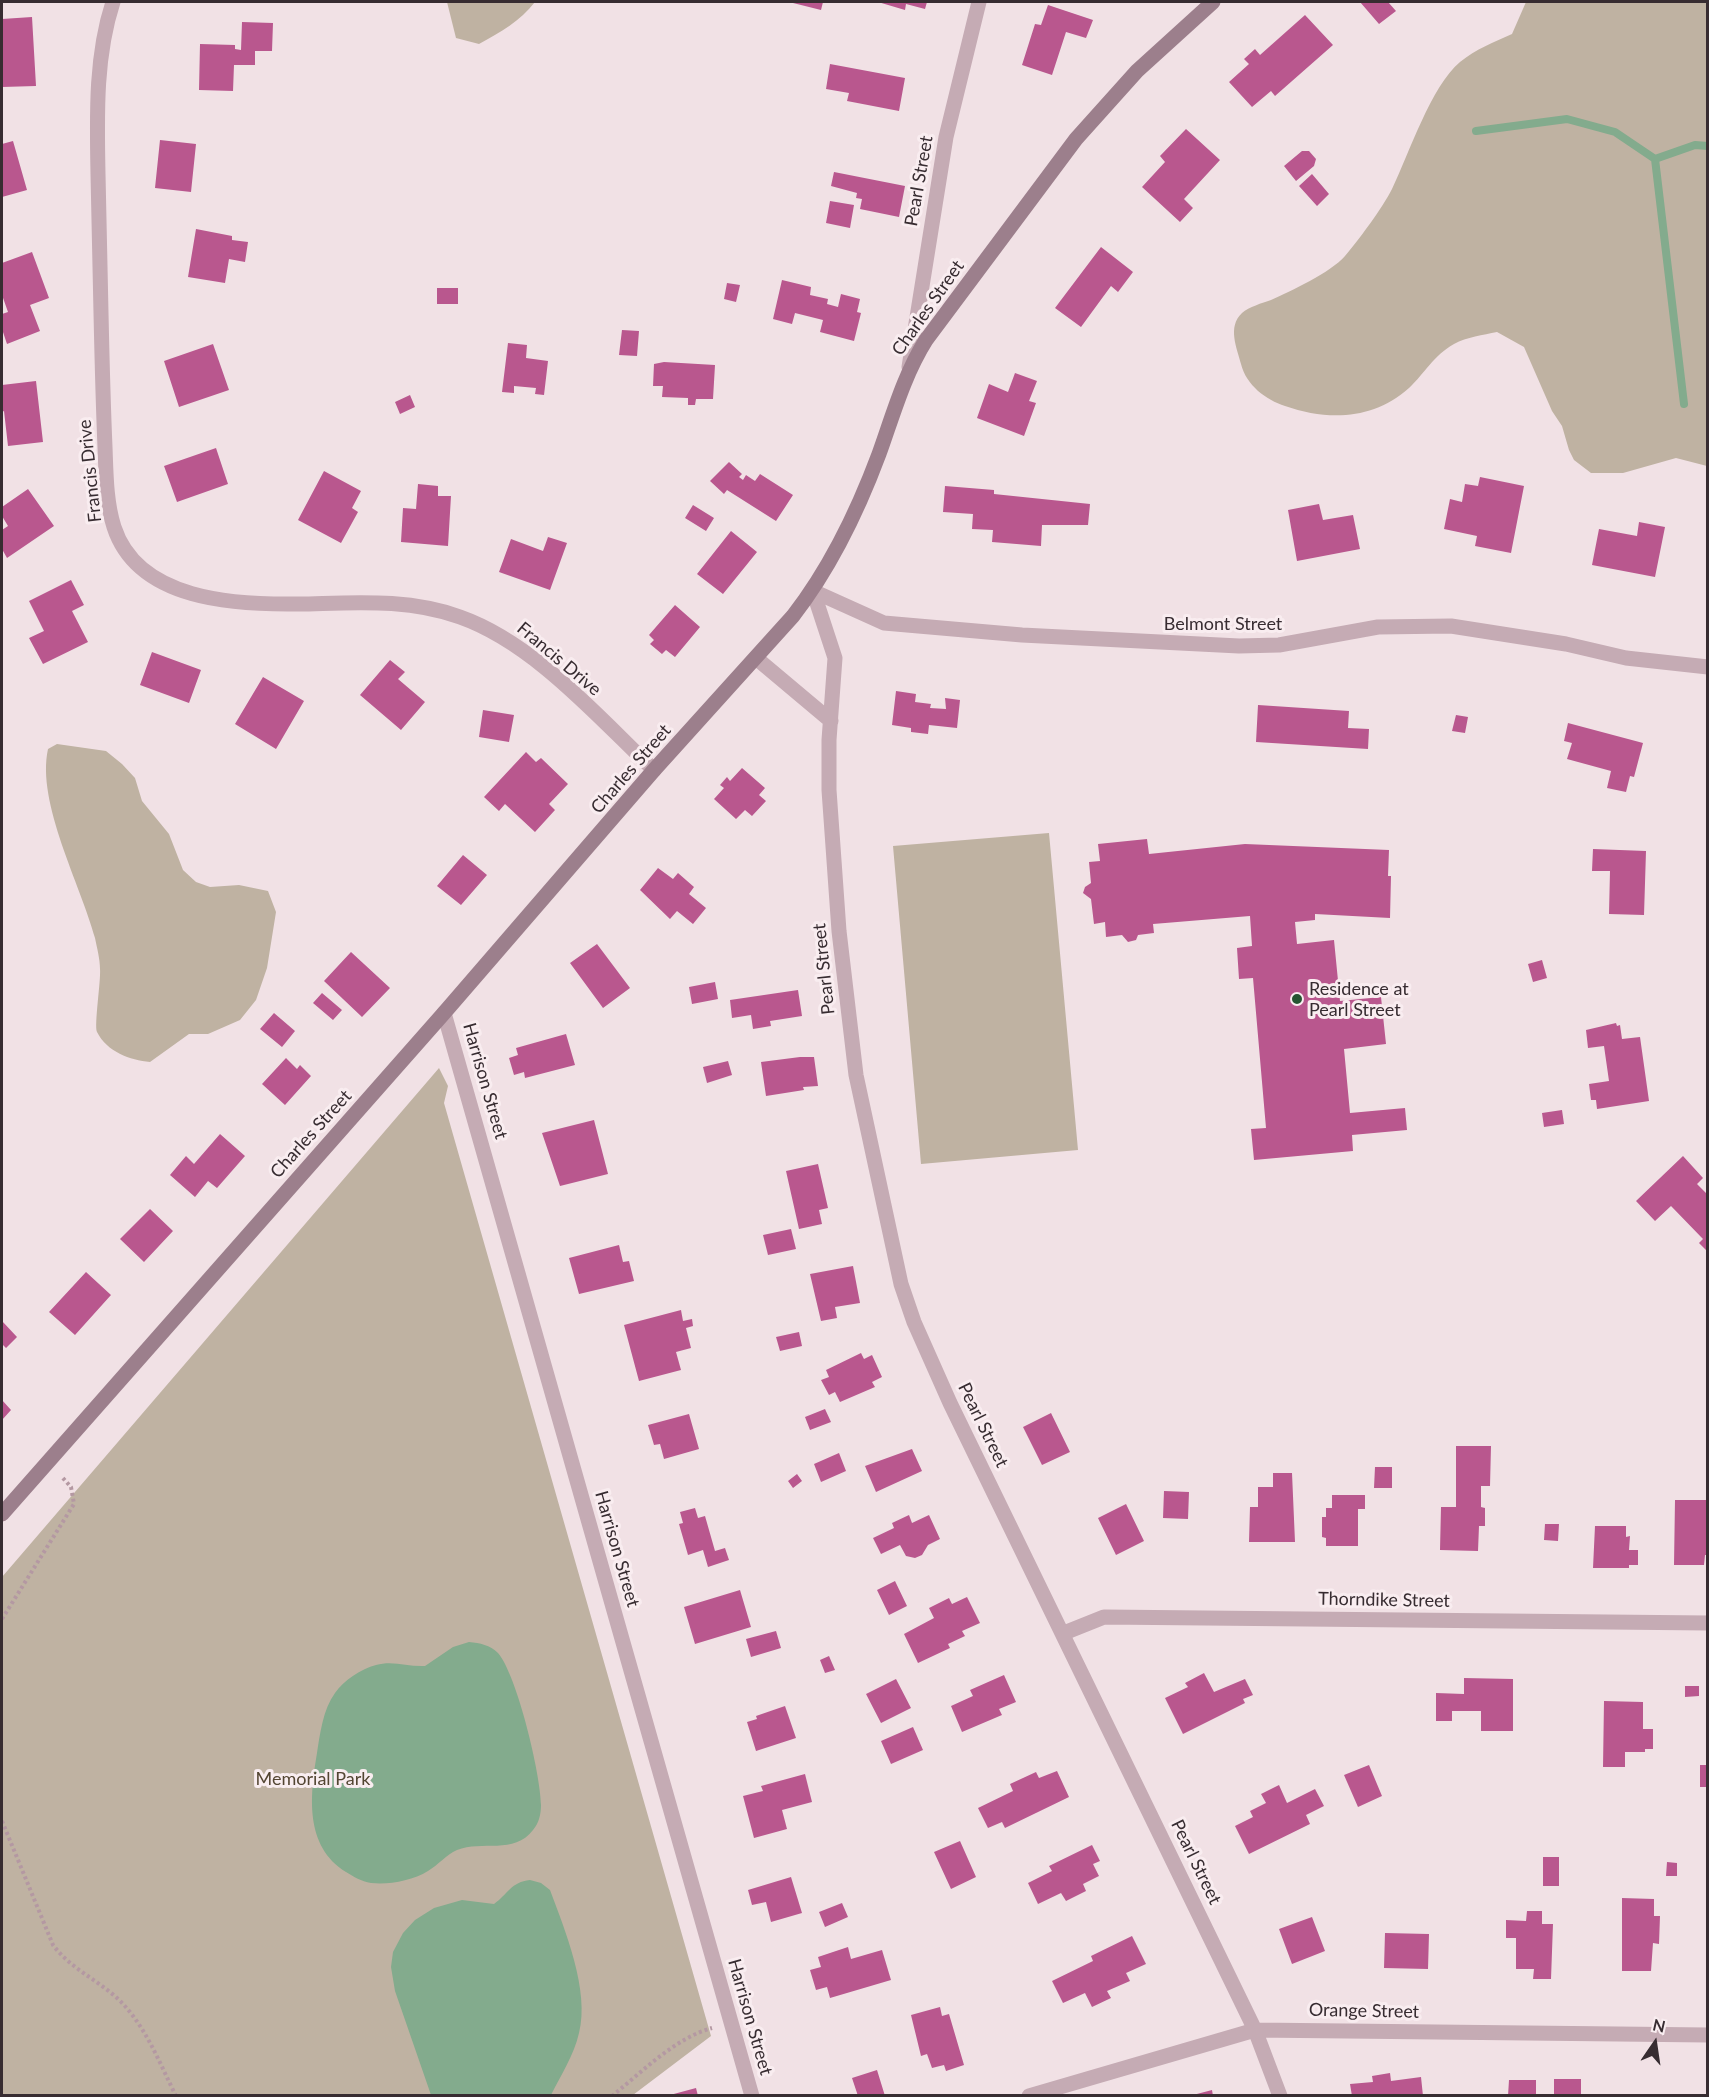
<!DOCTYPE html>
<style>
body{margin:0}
#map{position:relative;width:1709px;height:2097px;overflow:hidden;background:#f1e1e5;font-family:Lato,sans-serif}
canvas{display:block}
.frame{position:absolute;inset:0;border:3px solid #372c31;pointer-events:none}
.north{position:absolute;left:1625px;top:2013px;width:60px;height:60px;-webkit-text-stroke:4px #f9edf0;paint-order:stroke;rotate:13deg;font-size:16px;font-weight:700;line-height:24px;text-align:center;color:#372c31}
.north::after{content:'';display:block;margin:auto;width:21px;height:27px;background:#372c31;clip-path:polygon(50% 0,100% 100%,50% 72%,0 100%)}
</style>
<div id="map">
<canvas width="1709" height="2097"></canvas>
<div class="frame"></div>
<div class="north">N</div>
</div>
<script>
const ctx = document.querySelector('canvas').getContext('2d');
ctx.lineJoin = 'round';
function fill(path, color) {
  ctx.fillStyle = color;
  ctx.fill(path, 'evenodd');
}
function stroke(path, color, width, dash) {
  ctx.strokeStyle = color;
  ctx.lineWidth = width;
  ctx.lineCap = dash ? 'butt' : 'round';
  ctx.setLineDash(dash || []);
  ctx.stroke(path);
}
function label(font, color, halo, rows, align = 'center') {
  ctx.font = font + ' Lato,sans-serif';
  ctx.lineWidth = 6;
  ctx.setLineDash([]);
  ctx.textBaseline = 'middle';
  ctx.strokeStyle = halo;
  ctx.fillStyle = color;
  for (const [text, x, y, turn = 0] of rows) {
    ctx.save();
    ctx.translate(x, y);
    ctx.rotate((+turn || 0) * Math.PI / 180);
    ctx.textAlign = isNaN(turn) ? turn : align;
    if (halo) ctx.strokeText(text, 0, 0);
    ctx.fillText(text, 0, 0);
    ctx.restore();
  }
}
const green = new Path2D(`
 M 447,2 L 535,2 C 520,21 501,32 479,44 L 456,38 Z
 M 1526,2 L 1707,2 L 1707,466 L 1676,458 L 1623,473 L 1591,473 L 1574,460 L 1569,450 L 1562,426 L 1552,411 L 1524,347 L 1497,332 C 1483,335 1467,337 1454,344 C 1433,356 1425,373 1409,388 C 1373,420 1328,421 1285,406 C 1266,400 1246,385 1241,364 C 1237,348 1227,327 1242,313 C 1249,307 1262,303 1271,300 C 1291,291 1330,273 1345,256 C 1358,241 1383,207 1392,189 C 1409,154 1431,86 1460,62 C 1476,49 1494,42 1512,34 Z
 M 57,744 L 106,751 L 122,764 L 135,778 L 142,801 L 169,834 L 183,870 L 196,882 L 210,887 L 239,885 L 268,891 L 276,912 L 267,968 L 256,1000 L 240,1020 L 208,1034 L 189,1034 L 150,1062 C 130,1060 107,1052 97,1032 C 94,1025 101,981 100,969 C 100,959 97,948 95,938 C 81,885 36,803 48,749 Z
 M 1049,833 L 1078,1150 L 921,1164 L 893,846 Z
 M 439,1068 L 448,1086 L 444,1103 L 711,2036 L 633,2095 L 2,2095 L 2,1577 Z`);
const water = new Path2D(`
 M 469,1642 C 480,1643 490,1645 498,1653 C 517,1675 541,1775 541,1805 C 541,1814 539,1823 533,1830 C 514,1855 482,1840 457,1850 C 446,1855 438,1865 428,1871 C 412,1881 388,1885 371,1883 C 361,1881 354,1877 346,1872 C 304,1846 310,1795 317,1753 C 320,1734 323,1709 335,1693 C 344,1680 361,1669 376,1665 C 393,1660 408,1667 425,1666 L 453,1647 Z
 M 530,1880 L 541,1883 L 550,1890 C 565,1930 590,1991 579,2033 C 574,2055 561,2075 551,2095 L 431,2095 L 395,1991 L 391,1967 L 393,1952 L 403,1933 L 415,1920 L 434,1908 L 462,1900 L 494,1904 C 508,1894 511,1882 530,1880 Z`);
const stream = new Path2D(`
 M 1476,131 L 1567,119 L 1615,132 L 1655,159
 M 1684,404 L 1655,159 L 1695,145 L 1708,146`);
const building = new Path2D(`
 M 789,2 L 823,2 L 821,10 Z
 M 878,2 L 927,2 L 925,9 L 906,4 L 905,10 Z
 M 1360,2 L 1388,2 L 1396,11 L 1379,24 Z
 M 1048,5 L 1093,20 L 1086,38 L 1066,32 L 1052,75 L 1022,65 L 1035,24 L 1041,25 Z
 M 1305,15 L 1333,45 L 1275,96 L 1271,91 L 1252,107 L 1229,82 L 1249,64 L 1244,59 L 1255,49 L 1260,55 Z
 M 32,17 L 36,86 L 2,87 L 2,19 Z
 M 242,22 L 273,23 L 272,51 L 255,51 L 255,65 L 234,65 L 233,91 L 199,90 L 200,44 L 235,45 L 235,49 L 241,50 Z
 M 830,64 L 905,78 L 899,111 L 847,101 L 849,93 L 826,89 Z
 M 1186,129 L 1220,160 L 1184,199 L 1193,208 L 1180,222 L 1142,187 L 1165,162 L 1160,156 Z
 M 160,140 L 196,144 L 191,192 L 155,188 Z
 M 13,141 L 27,190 L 2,197 L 2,144 Z
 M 1302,151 L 1309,151 L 1316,159 L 1314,166 L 1296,181 L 1284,166 Z
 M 834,172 L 905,186 L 899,217 L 860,209 L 862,199 L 856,198 L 857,193 L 831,186 Z
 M 1312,174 L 1329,194 L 1317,206 L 1299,186 Z
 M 830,201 L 854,205 L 850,228 L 826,223 Z
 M 196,229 L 232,236 L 232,240 L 248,242 L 245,262 L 229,259 L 225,283 L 188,277 Z
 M 1101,247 L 1133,272 L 1118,292 L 1111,286 L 1081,327 L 1055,308 Z
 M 32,252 L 49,298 L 30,305 L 40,331 L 7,344 L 2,329 L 2,314 L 8,312 L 2,295 L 2,263 Z
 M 782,280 L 811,287 L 810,295 L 828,299 L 827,304 L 838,307 L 841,294 L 860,299 L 857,312 L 861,313 L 854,341 L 820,332 L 823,320 L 795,313 L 792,324 L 773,319 Z
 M 727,283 L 740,285 L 736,302 L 724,299 Z
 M 437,288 L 458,288 L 458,304 L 437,304 Z
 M 622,330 L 639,331 L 637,356 L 619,355 Z
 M 508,343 L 527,345 L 526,358 L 548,361 L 544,395 L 535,394 L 536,388 L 514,386 L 514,393 L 502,392 Z
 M 213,344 L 229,390 L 179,407 L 164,361 Z
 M 664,362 L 715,365 L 713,399 L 696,399 L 695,405 L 688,405 L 688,398 L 662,397 L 663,386 L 653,386 L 654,364 Z
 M 1015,373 L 1037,381 L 1029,401 L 1036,403 L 1024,436 L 977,418 L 989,384 L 1008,392 Z
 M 36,381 L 43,442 L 8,446 L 4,411 L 2,412 L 2,385 Z
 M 410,395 L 415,407 L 400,414 L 395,402 Z
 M 216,448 L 228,484 L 177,502 L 164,466 Z
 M 729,462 L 742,474 L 739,477 L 743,480 L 746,475 L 755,481 L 760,474 L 793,495 L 776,521 L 727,490 L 724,494 L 710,481 Z
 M 324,471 L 361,491 L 352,508 L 358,512 L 341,543 L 298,520 Z
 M 1480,477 L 1524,486 L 1511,553 L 1475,546 L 1477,536 L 1444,529 L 1450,499 L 1462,502 L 1465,484 L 1478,486 Z
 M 418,484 L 438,486 L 438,496 L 451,496 L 448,546 L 401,542 L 403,508 L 416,509 Z
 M 945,486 L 994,490 L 994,494 L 1090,504 L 1088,525 L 1042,525 L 1041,546 L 992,542 L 993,530 L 972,529 L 973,514 L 943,512 Z
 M 28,489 L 54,526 L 7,558 L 2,549 L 2,530 L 8,526 L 2,516 L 2,507 Z
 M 1319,504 L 1323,520 L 1353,515 L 1360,549 L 1297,561 L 1288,510 Z
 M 693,505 L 714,518 L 706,531 L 685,518 Z
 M 1639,522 L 1665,527 L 1655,577 L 1592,565 L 1599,529 L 1637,536 Z
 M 731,531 L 757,552 L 723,594 L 697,574 Z
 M 548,537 L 567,543 L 550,590 L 499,572 L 511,539 L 543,551 Z
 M 71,580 L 84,605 L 72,611 L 88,642 L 43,664 L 29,638 L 44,631 L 29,601 Z
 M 675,605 L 700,627 L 675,657 L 666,650 L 662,654 L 650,644 L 654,640 L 649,635 Z
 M 152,652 L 201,670 L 189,703 L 140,685 Z
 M 390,660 L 405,672 L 398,679 L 425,702 L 401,730 L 360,695 Z
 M 263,677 L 304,701 L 276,749 L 235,724 Z
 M 896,691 L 916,694 L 915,702 L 931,704 L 930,708 L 946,709 L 945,698 L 960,700 L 957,728 L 929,725 L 928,734 L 911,732 L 911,728 L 892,725 Z
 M 1258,705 L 1349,711 L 1348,728 L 1369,729 L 1368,749 L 1256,742 Z
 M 483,710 L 514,715 L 509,742 L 479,737 Z
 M 1456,715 L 1468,717 L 1465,733 L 1452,731 Z
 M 1568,723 L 1643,743 L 1634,777 L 1630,776 L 1626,792 L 1607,788 L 1611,771 L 1567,759 L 1572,743 L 1564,741 Z
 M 526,752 L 536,762 L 541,758 L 568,784 L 549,804 L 555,810 L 535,832 L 505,804 L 499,811 L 484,797 Z
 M 742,768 L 765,788 L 759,795 L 766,801 L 752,816 L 745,810 L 736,819 L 714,799 L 724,788 L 720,785 L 727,777 L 730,781 Z
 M 1147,839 L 1149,854 L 1245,844 L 1389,850 L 1388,876 L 1391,876 L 1390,918 L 1315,914 L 1315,920 L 1295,922 L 1297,944 L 1334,940 L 1340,1001 L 1381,997 L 1386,1044 L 1344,1049 L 1350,1113 L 1405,1108 L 1407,1130 L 1352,1135 L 1353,1151 L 1254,1160 L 1251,1129 L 1266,1128 L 1253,978 L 1239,979 L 1237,948 L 1252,946 L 1250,916 L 1153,924 L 1154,933 L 1138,935 L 1136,940 L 1128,942 L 1122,935 L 1106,937 L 1105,922 L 1094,924 L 1091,899 L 1083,893 L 1085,887 L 1091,883 L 1089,862 L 1100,861 L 1098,844 Z
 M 1593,849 L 1646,851 L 1644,915 L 1609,914 L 1610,871 L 1592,871 Z
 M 463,855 L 487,875 L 461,905 L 437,886 Z
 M 658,868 L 673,879 L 678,873 L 694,887 L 689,894 L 706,908 L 693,924 L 677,911 L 670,919 L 640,890 Z
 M 597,944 L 630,988 L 603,1008 L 570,963 Z
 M 351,952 L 390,988 L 362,1017 L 324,981 Z
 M 1542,960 L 1547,978 L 1533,982 L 1528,964 Z
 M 715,982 L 718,999 L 692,1004 L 689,987 Z
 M 798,990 L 802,1016 L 770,1021 L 771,1026 L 753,1029 L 751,1015 L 732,1018 L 730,1000 Z
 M 322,993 L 342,1010 L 333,1020 L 313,1003 Z
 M 274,1013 L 295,1031 L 282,1047 L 260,1029 Z
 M 1616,1023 L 1617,1026 L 1620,1025 L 1622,1039 L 1640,1037 L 1649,1101 L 1597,1109 L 1596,1100 L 1591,1100 L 1589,1084 L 1609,1081 L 1604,1046 L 1588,1048 L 1586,1030 Z
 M 566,1034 L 575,1065 L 525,1078 L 524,1072 L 514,1075 L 509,1058 L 518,1055 L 516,1048 Z
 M 800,1057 L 814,1057 L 818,1086 L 803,1087 L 804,1090 L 766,1096 L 761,1062 Z
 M 286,1058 L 297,1069 L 300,1065 L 311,1076 L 285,1105 L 262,1084 Z
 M 728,1061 L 732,1075 L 707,1083 L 703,1067 Z
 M 1562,1110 L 1564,1124 L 1544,1127 L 1542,1113 Z
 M 594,1120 L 608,1174 L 560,1186 L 542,1133 Z
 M 220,1134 L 245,1156 L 217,1188 L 208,1181 L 195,1197 L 170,1175 L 186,1156 L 194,1164 Z
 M 1683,1156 L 1703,1178 L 1697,1184 L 1708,1195 L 1708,1252 L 1699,1243 L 1703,1239 L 1671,1206 L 1655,1221 L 1636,1201 Z
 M 818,1164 L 828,1208 L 819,1210 L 822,1224 L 799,1229 L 786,1171 Z
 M 150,1209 L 173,1231 L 144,1262 L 120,1239 Z
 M 791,1229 L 796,1249 L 768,1255 L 763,1235 Z
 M 619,1245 L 623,1262 L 629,1261 L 634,1281 L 579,1294 L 569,1258 Z
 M 853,1266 L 860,1303 L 835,1307 L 837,1318 L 821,1321 L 810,1274 Z
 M 86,1272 L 111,1295 L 75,1335 L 49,1312 Z
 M 681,1310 L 683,1321 L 692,1319 L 693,1326 L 686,1328 L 691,1348 L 676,1352 L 681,1370 L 639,1381 L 624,1325 Z
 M 2,1321 L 17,1337 L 6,1348 L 2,1344 Z
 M 799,1332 L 802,1346 L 780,1351 L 776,1337 Z
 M 861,1353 L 864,1359 L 872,1355 L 882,1377 L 872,1382 L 875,1387 L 840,1402 L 835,1392 L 829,1395 L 821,1380 L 829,1377 L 826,1370 Z
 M 2,1400 L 11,1410 L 2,1420 Z
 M 825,1409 L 831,1422 L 810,1430 L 805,1417 Z
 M 1051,1413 L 1070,1452 L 1042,1465 L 1023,1427 Z
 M 689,1414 L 699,1449 L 664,1459 L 660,1444 L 654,1445 L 648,1425 Z
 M 1456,1446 L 1491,1446 L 1490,1486 L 1481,1486 L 1481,1507 L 1485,1508 L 1485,1526 L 1479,1526 L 1478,1551 L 1440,1550 L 1441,1507 L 1456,1507 Z
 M 912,1449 L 922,1471 L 876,1492 L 865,1466 Z
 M 839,1453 L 846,1471 L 821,1482 L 814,1464 Z
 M 1375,1467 L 1392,1467 L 1392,1488 L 1374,1488 Z
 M 1273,1473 L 1292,1473 L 1295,1542 L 1249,1542 L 1250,1507 L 1258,1507 L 1258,1487 L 1273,1487 Z
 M 797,1474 L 802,1481 L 793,1488 L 788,1481 Z
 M 1164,1491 L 1189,1492 L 1188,1519 L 1163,1518 Z
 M 1332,1495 L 1365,1495 L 1365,1509 L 1358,1509 L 1358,1546 L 1326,1546 L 1326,1538 L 1322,1537 L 1322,1517 L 1326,1517 L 1326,1508 L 1332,1508 Z
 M 1675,1500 L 1708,1500 L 1708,1555 L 1705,1555 L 1704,1565 L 1674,1565 Z
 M 1126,1504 L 1144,1541 L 1116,1555 L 1098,1518 Z
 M 695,1508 L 698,1518 L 705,1516 L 715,1551 L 725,1548 L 729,1560 L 708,1567 L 703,1550 L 688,1555 L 679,1524 L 683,1523 L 680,1512 Z
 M 909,1515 L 912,1523 L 929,1515 L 940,1539 L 928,1545 L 922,1555 L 915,1558 L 906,1556 L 900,1545 L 881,1554 L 873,1538 L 894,1528 L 892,1523 Z
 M 1545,1524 L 1559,1524 L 1558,1541 L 1544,1540 Z
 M 1595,1526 L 1626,1526 L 1626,1537 L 1630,1536 L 1629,1550 L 1638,1550 L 1638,1565 L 1629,1565 L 1629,1568 L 1593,1568 Z
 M 895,1581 L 907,1606 L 889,1615 L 877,1590 Z
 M 740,1590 L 751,1627 L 695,1644 L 684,1607 Z
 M 967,1597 L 980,1623 L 962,1631 L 965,1636 L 948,1644 L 950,1648 L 918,1663 L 904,1634 L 934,1618 L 929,1608 L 949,1598 L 952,1604 Z
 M 776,1631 L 781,1648 L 751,1657 L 746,1639 Z
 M 829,1656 L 835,1670 L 825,1673 L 820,1660 Z
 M 1204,1673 L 1214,1692 L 1245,1679 L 1253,1695 L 1243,1699 L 1245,1703 L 1183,1734 L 1165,1698 L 1188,1687 L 1185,1683 Z
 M 1004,1675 L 1016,1702 L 999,1709 L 1002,1715 L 962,1732 L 951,1706 L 973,1696 L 970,1690 Z
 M 1464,1678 L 1513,1679 L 1513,1731 L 1481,1731 L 1481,1711 L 1452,1711 L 1452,1721 L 1436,1721 L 1436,1693 L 1464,1694 Z
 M 896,1679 L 911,1708 L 881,1723 L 866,1694 Z
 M 1685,1686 L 1699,1686 L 1699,1696 L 1685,1697 Z
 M 1604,1701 L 1643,1702 L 1643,1729 L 1653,1729 L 1653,1749 L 1645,1749 L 1645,1752 L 1625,1752 L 1625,1767 L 1603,1767 Z
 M 785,1706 L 796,1738 L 756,1751 L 747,1722 L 757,1719 L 756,1716 Z
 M 913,1727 L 923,1750 L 891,1764 L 881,1741 Z
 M 1369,1765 L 1382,1796 L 1358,1807 L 1344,1775 Z
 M 1700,1765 L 1708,1765 L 1708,1787 L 1700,1787 Z
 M 1057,1771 L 1069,1797 L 1005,1828 L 1002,1822 L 988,1828 L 978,1808 L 1013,1791 L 1010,1784 L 1036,1772 L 1039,1778 Z
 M 805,1774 L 812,1802 L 782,1810 L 787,1829 L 754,1838 L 743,1796 L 763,1791 L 761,1786 Z
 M 1279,1785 L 1287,1803 L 1315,1789 L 1324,1806 L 1306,1815 L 1310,1824 L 1249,1854 L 1235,1826 L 1253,1817 L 1250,1811 L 1266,1803 L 1261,1794 Z
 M 960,1841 L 976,1877 L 951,1889 L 934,1852 Z
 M 1092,1845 L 1100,1861 L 1093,1864 L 1099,1876 L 1083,1884 L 1086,1891 L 1066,1901 L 1061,1893 L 1038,1904 L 1028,1883 L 1052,1871 L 1049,1866 Z
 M 1543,1857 L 1559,1857 L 1559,1886 L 1543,1886 Z
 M 1667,1862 L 1677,1863 L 1677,1876 L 1666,1876 Z
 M 791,1877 L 802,1913 L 771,1922 L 766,1902 L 752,1905 L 748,1890 Z
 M 1622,1898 L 1654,1899 L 1654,1916 L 1660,1916 L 1659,1944 L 1653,1943 L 1651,1971 L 1622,1971 Z
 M 842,1903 L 848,1917 L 825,1927 L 819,1912 Z
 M 1527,1911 L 1542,1911 L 1542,1924 L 1553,1924 L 1551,1979 L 1533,1979 L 1534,1969 L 1516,1969 L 1516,1938 L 1506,1938 L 1506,1920 L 1526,1921 Z
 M 1312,1917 L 1325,1951 L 1292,1964 L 1279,1929 Z
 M 1385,1933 L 1429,1934 L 1428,1969 L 1384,1968 Z
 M 1132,1936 L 1146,1964 L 1126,1973 L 1130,1981 L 1107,1991 L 1111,1998 L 1092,2007 L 1085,1993 L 1063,2003 L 1052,1981 L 1093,1961 L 1091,1956 Z
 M 848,1947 L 851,1959 L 882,1950 L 891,1980 L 830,1998 L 827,1987 L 816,1990 L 810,1970 L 821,1967 L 818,1957 Z
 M 940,2007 L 942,2016 L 949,2014 L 964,2065 L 946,2071 L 944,2065 L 932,2068 L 927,2054 L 921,2056 L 911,2015 Z
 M 877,2070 L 885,2096 L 858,2096 L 852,2078 Z
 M 1390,2073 L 1391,2081 L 1421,2077 L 1423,2096 L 1352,2096 L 1350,2084 L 1373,2082 L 1372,2076 Z
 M 1554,2079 L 1581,2079 L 1581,2096 L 1554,2096 Z
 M 1509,2080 L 1536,2080 L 1536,2096 L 1508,2096 Z
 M 696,2088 L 698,2096 L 670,2096 L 670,2095 Z
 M 1212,2090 L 1213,2096 L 1193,2096 L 1193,2095 Z`);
const path = new Path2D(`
 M 2,1619 L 74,1504 L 71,1487 L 62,1477
 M 2,1821 L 53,1945 C 70,1968 96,1979 117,1998 C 145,2024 159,2062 176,2096
 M 612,2096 C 642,2072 675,2038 712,2028`);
const street = new Path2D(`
 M 113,2 C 95,57 97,117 98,174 C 99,221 100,267 101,313 C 102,358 103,402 105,447 C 106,473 106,502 114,527 C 138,601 236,605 299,604 C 354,603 407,598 460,617 C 534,643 598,717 654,770
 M 909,367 L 946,137 L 979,2
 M 813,591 L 835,658 L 829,740 L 829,790 L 839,931 L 856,1075 L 901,1284 L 914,1322 L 950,1403 L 1255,2030 L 1280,2096
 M 813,591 L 884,623 L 1022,635 L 1239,646 L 1279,645 L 1378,627 L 1451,626 L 1566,644 L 1626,658 L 1708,667
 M 756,658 L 831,721
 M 444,1013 L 752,2096
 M 1064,1633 L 1104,1617 L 1708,1623
 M 1029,2096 L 1255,2030 L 1708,2035`);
const secondary = new Path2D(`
 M 2,1514 L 444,1013 L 654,770 L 793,616 C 831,567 857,513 879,454 C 893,415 904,375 926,340 L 1076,139 L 1137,71 L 1213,2`);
const markers = [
 [1297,999,6,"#255532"]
];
const streetNames = [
 ["Pearl Street",919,181,-80],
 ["Charles Street",928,308,-55],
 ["Francis Drive",90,471,-96],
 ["Belmont Street",1223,624],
 ["Francis Drive",559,659,40],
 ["Charles Street",631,769,-49],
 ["Pearl Street",824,969,-96],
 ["Harrison Street",485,1081,74],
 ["Charles Street",311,1134,-48],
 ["Pearl Street",983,1425,64],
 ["Harrison Street",617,1549,74],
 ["Thorndike Street",1384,1600,1],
 ["Pearl Street",1196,1862,64],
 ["Orange Street",1364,2011,1],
 ["Harrison Street",750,2017,74]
];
const poiNames = [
 ["Residence at",1309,989],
 ["Pearl Street",1309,1010]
];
const parkNames = [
 ["Memorial Park",313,1779]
];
fill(green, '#bfb2a2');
fill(water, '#83ab8d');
stroke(stream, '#83ab8d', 8);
fill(building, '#b9578e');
stroke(path, '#b498a2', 4, [3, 3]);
stroke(street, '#c5abb4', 15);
stroke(secondary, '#9c7f8c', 15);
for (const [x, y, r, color] of markers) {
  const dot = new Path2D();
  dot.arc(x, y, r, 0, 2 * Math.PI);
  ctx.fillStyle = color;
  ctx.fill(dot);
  stroke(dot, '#f9edf0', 2);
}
label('18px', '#372c31', '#f9edf0', streetNames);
label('18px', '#372c31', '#f9edf0', poiNames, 'left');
label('18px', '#534532', '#f9edf0', parkNames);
</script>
